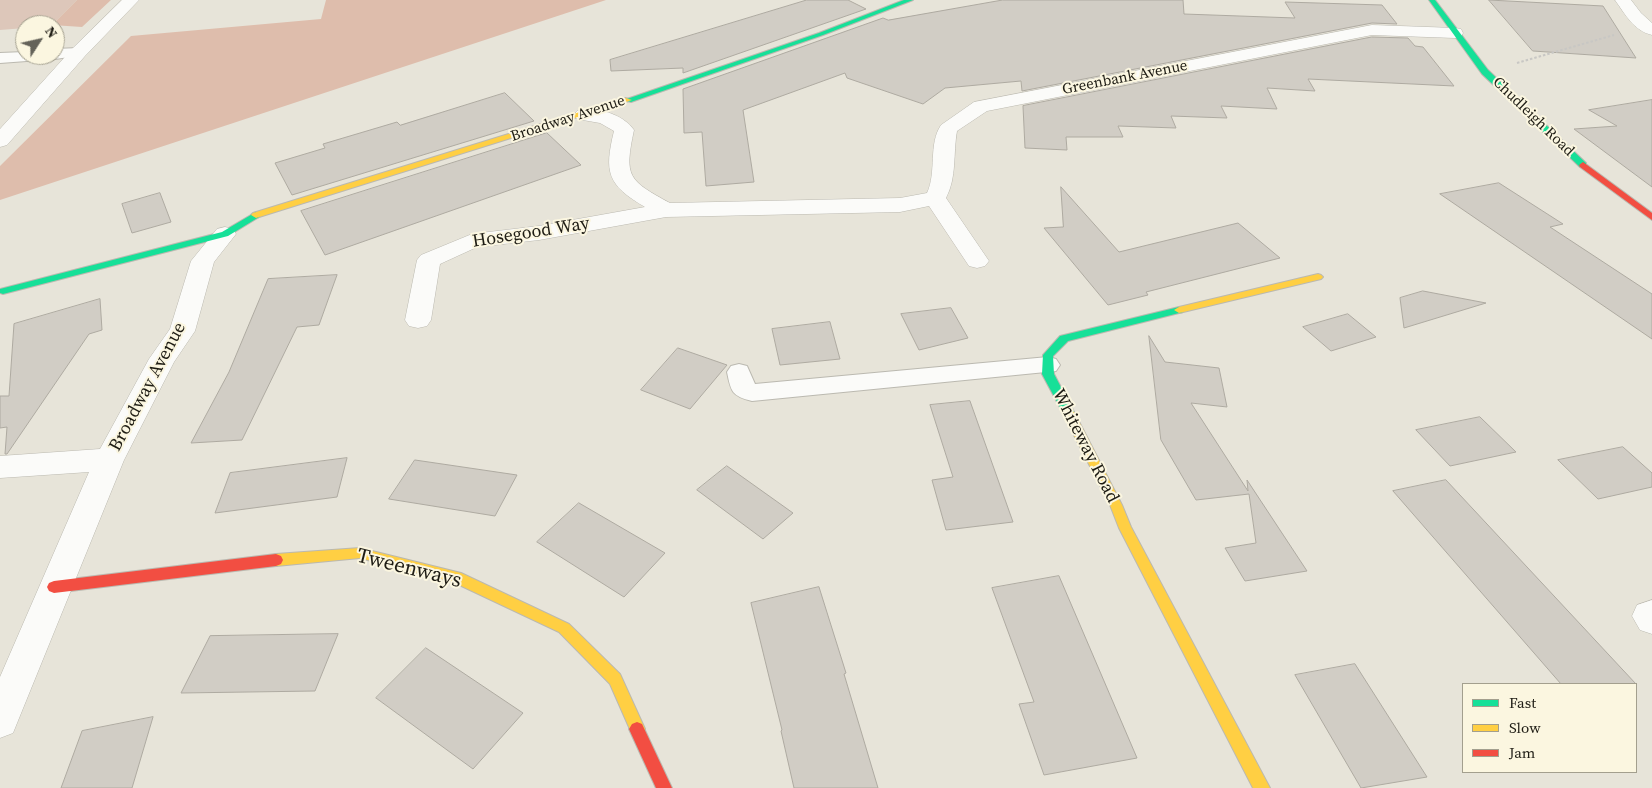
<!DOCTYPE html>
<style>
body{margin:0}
#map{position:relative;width:1652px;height:788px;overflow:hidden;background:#e7e4d9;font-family:"Source Serif 4",serif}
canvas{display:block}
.legend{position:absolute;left:1462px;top:683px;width:175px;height:90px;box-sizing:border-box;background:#fbf6e0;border:1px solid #a39f8e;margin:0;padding:6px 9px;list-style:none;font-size:15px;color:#1e1c14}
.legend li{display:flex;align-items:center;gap:10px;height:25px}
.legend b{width:25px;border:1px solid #a39f8e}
.north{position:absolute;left:15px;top:15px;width:50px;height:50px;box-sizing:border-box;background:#fbf6e0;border:1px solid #a39f8e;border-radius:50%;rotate:55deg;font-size:14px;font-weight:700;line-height:20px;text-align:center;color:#1e1c14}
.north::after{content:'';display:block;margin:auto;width:18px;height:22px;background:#646259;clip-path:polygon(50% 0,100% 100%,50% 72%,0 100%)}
</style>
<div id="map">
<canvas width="1652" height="788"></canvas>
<ul class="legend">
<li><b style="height:6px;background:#16e098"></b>Fast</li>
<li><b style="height:6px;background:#ffcf43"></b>Slow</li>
<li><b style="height:6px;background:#f24e42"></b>Jam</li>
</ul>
<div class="north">N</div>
</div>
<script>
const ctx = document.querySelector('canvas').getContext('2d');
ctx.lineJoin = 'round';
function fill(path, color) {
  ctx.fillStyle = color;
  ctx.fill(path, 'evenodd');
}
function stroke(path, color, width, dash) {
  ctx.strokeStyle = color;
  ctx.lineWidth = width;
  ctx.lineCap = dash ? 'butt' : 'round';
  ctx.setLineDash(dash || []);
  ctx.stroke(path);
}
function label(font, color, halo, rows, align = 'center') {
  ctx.font = font + ' "Source Serif 4",serif';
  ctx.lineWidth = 4;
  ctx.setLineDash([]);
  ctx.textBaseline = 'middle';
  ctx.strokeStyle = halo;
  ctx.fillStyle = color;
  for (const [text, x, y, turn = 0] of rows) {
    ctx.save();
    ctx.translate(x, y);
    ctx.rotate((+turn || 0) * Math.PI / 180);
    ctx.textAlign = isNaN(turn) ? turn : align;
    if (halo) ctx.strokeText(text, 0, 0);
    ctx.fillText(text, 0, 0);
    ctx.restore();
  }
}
const green = new Path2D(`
 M 0,0 L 77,0 L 52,25 L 25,25 L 25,28 L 0,30 Z`);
const forest = new Path2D(`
 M 77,0 L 111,0 L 82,27 L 52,25 Z
 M 326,0 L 606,0 L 0,200 L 0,166 L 131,36 L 321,19 Z`);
const building = new Path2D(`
 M 807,0 L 848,0 L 866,9 L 683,73 L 683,68 L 611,71 L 610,60 Z
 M 1003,0 L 1183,0 L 1184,14 L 1295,18 L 1285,2 L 1382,5 L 1397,24 L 1372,23 L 1022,91 L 1021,81 L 945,88 L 923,104 L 847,78 L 845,73 L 743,110 L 754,182 L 706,186 L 702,132 L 684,133 L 683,89 L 883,18 L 888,20 Z
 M 1489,0 L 1603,6 L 1636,58 L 1533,51 Z
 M 1372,37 L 1408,38 L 1415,46 L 1423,47 L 1454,86 L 1308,79 L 1315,91 L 1267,88 L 1277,109 L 1221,106 L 1227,118 L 1171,116 L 1176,128 L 1118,126 L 1123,137 L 1066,137 L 1067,150 L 1025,148 L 1023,106 Z
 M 505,93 L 534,121 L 292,195 L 275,163 L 325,148 L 323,144 L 397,122 L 400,125 Z
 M 1652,100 L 1652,187 L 1574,129 L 1617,126 L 1589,110 Z
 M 547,133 L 581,165 L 325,255 L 301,211 Z
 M 1499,183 L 1563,224 L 1550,227 L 1652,294 L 1652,339 L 1440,194 Z
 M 1061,187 L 1119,252 L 1238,223 L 1280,258 L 1146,292 L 1148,295 L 1108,305 L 1044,228 L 1063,227 Z
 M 160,193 L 171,222 L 132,233 L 122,204 Z
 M 337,275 L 319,325 L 297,327 L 242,440 L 191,443 L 229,372 L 268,279 Z
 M 1423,291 L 1486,303 L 1404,328 L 1400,298 Z
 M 100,299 L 102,330 L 89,334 L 7,454 L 5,454 L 7,427 L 0,428 L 0,396 L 9,396 L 14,324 Z
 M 951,308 L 968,338 L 919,350 L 901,314 Z
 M 1348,314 L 1376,337 L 1331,351 L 1303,327 Z
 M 830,322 L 840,359 L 780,365 L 772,329 Z
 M 1149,336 L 1165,362 L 1219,368 L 1227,407 L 1191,403 L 1248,491 L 1247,480 L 1307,571 L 1245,581 L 1225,548 L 1256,543 L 1249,494 L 1196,500 L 1161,440 Z
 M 678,348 L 727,365 L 690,409 L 641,390 Z
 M 970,401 L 1013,522 L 946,530 L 932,480 L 953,477 L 930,405 Z
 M 1480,417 L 1516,452 L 1450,466 L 1416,430 Z
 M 1623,447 L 1652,473 L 1652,487 L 1598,499 L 1558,460 Z
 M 347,458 L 337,497 L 215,513 L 230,473 Z
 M 415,460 L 517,475 L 495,516 L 389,499 Z
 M 727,466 L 793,513 L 763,539 L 697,490 Z
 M 1446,480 L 1636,684 L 1561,684 L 1393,491 Z
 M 579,503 L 665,553 L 624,597 L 537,542 Z
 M 1059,576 L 1137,758 L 1044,775 L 1019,704 L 1034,702 L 992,588 Z
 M 819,587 L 846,673 L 844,674 L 878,788 L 794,788 L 781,731 L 782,730 L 751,603 Z
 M 338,634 L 315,691 L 181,693 L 210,636 Z
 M 426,648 L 523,713 L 473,769 L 376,698 Z
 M 1355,664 L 1427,777 L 1361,788 L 1295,675 Z
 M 153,717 L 132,788 L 61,788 L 82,731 Z`);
const path = new Path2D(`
 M 1517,63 L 1614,35`);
const lane = new Path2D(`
 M 79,48 L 84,49 L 86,52 L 84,55 L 55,59 L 48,55 L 55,55 L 55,49 Z
 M 25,52 L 25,55 L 48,55 L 45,58 L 40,60 L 0,63 L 0,53 Z
 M 1048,357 L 1056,359 L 1060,365 L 1056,371 L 752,401 C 732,396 731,392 727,372 L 731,366 L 739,364 L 747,366 L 755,384 Z`);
const street = new Path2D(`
 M 122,0 L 139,0 L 85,56 L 7,145 L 0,147 L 0,129 L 73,48 Z
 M 1615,0 L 1631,0 L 1641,13 L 1652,23 L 1652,35 C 1634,31 1625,14 1615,0 Z
 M 1372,25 L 1455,28 L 1461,29 L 1463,33 L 1461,37 L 1455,38 L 1372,35 L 987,111 L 957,131 C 953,154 957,177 946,198 L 989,261 L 985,266 L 977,268 L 969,266 L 929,206 L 900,212 L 666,217 L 539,240 L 477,247 L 440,264 L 431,320 L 427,326 L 418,328 L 409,326 L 405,320 L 417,260 L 421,255 L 472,234 L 539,226 L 645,207 C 607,185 604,172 614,131 L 600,123 L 577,119 L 574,115 L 577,111 C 596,106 623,114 634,130 C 624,177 628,180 670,203 L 900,198 L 927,193 C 937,172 928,144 941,125 L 974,102 Z
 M 225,227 L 233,229 L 236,234 L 214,262 L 195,331 L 174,362 L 124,460 L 13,733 L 0,738 L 0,677 L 89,472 L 0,478 L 0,456 L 100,449 L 149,359 L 170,329 L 191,261 L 217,229 Z
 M 1652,600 L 1652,634 L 1640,630 L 1632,616 L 1637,605 Z`);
const fast = new Path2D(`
 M 904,0 L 913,0 L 823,35 L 631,102 L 624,100 L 819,33 Z
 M 1429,0 L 1435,0 L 1488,70 L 1586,163 L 1586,167 L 1580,167 L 1482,74 Z
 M 256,212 L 261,215 L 259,217 L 228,236 L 3,294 L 0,293 L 0,289 L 222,232 Z
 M 1179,307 L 1183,308 L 1184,310 L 1183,312 L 1068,341 L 1053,356 L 1054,374 L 1074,412 L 1068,416 L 1064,415 L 1042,374 L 1043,355 L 1060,336 Z`);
const slow = new Path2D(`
 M 625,98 L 632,100 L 259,217 L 256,218 L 251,215 L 253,213 Z
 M 1318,274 L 1321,275 L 1323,277 L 1321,279 L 1179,313 L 1174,310 L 1179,307 Z
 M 1068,408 L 1074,412 L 1122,505 L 1131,527 L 1270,788 L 1253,788 L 1119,528 L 1110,505 L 1062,412 Z
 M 360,548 L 461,573 L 569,624 L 620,674 L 645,729 L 642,734 L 637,736 L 632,734 L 610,684 L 559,632 L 453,582 L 360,558 L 276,566 L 271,564 L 269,560 L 271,556 L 276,554 Z`);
const jam = new Path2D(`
 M 1583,162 L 1652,213 L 1652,220 L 1580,167 L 1579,165 Z
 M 276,554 L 281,556 L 283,560 L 281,564 L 276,566 L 54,593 L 49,591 L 47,587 L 49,583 L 54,581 Z
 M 637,722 L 642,724 L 672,788 L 656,788 L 629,729 L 632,724 Z`);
const farStreetnames = [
 ["Greenbank Avenue",1125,78,-11],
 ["Chudleigh Road",1533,117,44],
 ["Broadway Avenue",568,119,-18]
];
const streetNames = [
 ["Hosegood Way",531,233,-9],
 ["Broadway Avenue",148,387,-62],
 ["Whiteway Road",1085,446,63]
];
const nearStreetnames = [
 ["Tweenways",409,569,14]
];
fill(green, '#ddc7ba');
fill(forest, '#debdac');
fill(building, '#d1cdc5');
stroke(building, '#aeaaa1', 1);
stroke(lane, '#bbb9b0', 2);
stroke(street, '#bbb9b0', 1);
stroke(fast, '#bbb9b0', 2);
stroke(slow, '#bbb9b0', 2);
stroke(jam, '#bbb9b0', 2);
stroke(path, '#c8c7c4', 2, [2.5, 2]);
fill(lane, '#fbfbf9');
fill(street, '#fbfbf9');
fill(fast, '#16e098');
fill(slow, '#ffcf43');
fill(jam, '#f24e42');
label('15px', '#1e1c14', '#fbf6e0', farStreetnames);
label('18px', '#1e1c14', '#fbf6e0', streetNames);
label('21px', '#1e1c14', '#fbf6e0', nearStreetnames);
</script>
